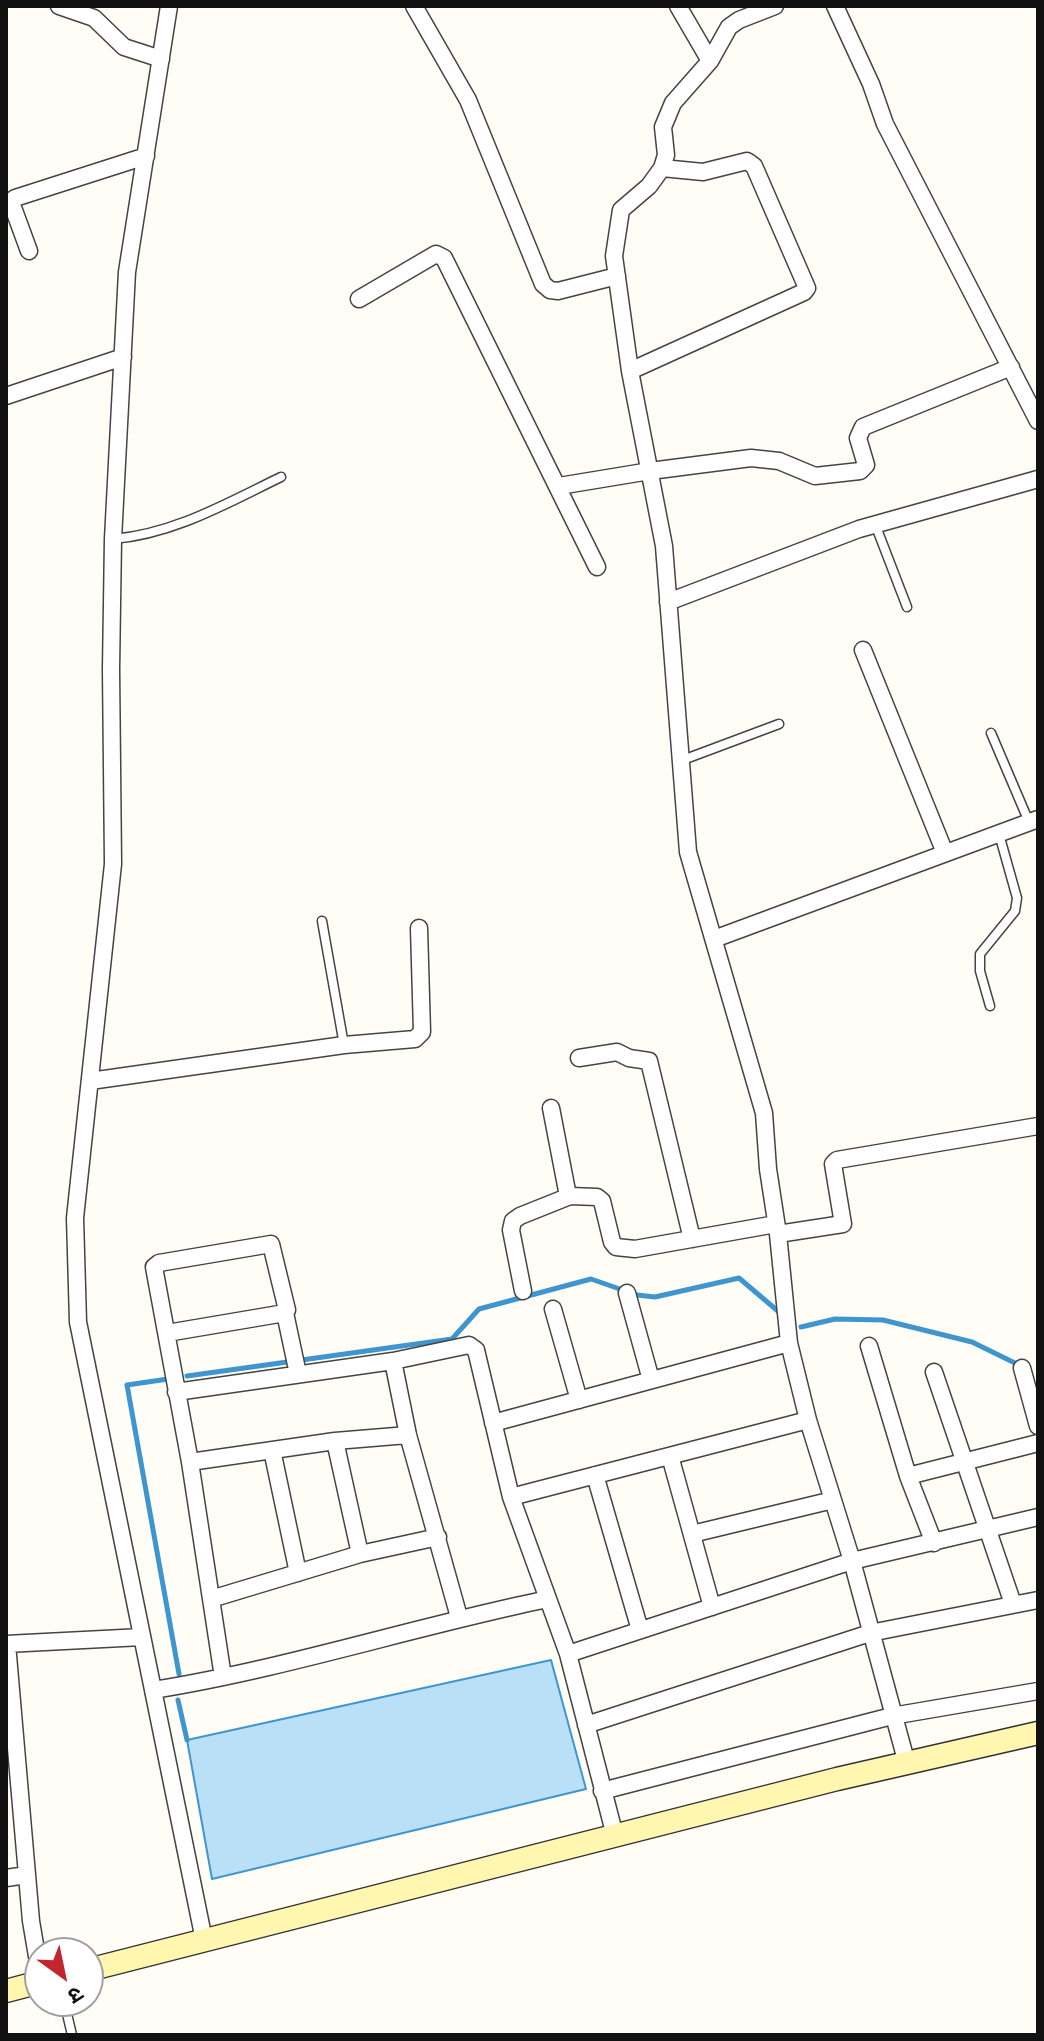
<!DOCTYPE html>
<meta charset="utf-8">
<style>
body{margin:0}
#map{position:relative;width:1044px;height:2041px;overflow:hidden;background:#fffdf5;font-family:"PT Serif","Noto Sans Devanagari",serif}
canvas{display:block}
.frame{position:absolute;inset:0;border:8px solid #111;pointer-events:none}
.north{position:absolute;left:24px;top:1937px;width:80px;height:80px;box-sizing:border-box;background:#fff;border:2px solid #a0a0a0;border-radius:50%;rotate:147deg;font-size:22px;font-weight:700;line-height:32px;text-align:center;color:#111}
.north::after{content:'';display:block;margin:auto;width:28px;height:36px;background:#c4262e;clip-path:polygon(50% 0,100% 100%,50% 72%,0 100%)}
</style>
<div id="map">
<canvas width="1044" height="2041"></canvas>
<div class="frame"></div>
<div class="north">उ</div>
</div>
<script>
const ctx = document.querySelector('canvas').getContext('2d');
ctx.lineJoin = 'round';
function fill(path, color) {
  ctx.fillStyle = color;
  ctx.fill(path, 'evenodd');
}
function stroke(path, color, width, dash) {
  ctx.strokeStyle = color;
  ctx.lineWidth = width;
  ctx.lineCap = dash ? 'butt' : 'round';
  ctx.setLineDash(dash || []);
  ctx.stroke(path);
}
const water = new Path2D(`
 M 551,1660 L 586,1789 L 212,1879 L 187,1740 Z`);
const stream = new Path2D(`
 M 801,1327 L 835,1319 L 883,1320 L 972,1342 L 1019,1365
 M 187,1376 L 452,1339 L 479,1309 L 591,1279 L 637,1295 L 655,1297 L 739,1278 L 779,1312
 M 168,1379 L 127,1385 L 179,1674
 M 178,1700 L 187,1740`);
const service = new Path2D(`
 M 875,524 L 907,607
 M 113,539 C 174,534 227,503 281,477
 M 991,733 L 1029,822
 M 680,761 L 779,724
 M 322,921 L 344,1045
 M 990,1006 L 980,971 L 980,954 L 1015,911 L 1017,898 L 999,834
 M 64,2001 L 72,2035`);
const minor = new Path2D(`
 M 59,6 L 94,18 L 124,47 L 161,59
 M 169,6 L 127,272 L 113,539 L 111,669 L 113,864 L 75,1218 L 78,1322 L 204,1940
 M 414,6 L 468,100 L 543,284 L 550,290 L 558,291 L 617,276
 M 678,6 L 710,61
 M 775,6 L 739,20 L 729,27 L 710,61 L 673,103 L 663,127 L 666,155 L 662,168 L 649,186 L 621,210 L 614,256 L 630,371 L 664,546 L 688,852 L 764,1113 L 768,1169 L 778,1234 L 789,1343 L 808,1420 L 852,1561 L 907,1764
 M 835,6 L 871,84 L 885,124 L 1038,421
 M 29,251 L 11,202 L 15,198 L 146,156
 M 359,299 L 436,254 L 444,258 L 597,567
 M 630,371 L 804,292 L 807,288 L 754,166 L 747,161 L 703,172 L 662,168
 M 6,396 L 123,357
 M 559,486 L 650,471 L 751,458 L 779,461 L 815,476 L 860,471 L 866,465 L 858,438 L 863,427 L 1011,367
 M 668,602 L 859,529 L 1038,479
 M 863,650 L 945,853
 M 714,939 L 1038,819
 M 579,1058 L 617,1052 L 629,1058 L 649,1061 L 692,1239
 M 90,1081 L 344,1045 L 415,1039 L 422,1032 L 419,928
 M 551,1108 L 567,1191 L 570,1196 L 597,1197 L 602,1201 L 612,1242 L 616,1247 L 635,1249 L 776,1224
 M 778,1234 L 843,1224 L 833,1164 L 837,1160 L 1038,1126
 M 523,1291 L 511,1230 L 513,1221 L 520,1216 L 570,1196
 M 627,1293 L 651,1380
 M 553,1309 L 579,1400
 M 285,1313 L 298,1374
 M 167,1333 L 285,1313 L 287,1310 L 271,1244 L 159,1263 L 154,1267 L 190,1462 L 223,1677
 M 869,1346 L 908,1476 L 934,1543
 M 393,1361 L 408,1435 L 459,1617
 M 1022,1368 L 1038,1426
 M 934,1372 L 1013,1604
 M 176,1392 L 393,1361 L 469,1345 L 476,1350 L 511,1497 L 568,1654 L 615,1836
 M 493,1423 L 789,1343
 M 335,1441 L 360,1554
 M 272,1450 L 298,1573
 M 670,1456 L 712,1607
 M 190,1462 L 335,1441 L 408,1435
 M 595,1475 L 640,1630
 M 908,1476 L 1038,1443
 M 511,1497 L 808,1420
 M 692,1534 L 833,1500
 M 211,1599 L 360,1554 L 438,1537
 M 6,1644 L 142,1637
 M 7,1644 L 31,1921 L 40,1974
 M 568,1654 L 852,1561 L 1038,1517
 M 153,1690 C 285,1669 416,1626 548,1599
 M 586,1725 L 870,1633 L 1038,1600
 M 602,1791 L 892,1716 L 1038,1691
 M 6,1878 L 27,1875`);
const secondary = new Path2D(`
 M 88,1970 L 837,1779 L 1038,1733
 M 6,1991 L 40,1982`);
fill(water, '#b9e0f7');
stroke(water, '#3f96cf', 2);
stroke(stream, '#3f96cf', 5);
stroke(service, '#444', 11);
stroke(minor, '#444', 19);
stroke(secondary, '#333', 25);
stroke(service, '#fff', 8);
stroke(minor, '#fff', 16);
stroke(secondary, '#fff6b0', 22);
</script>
